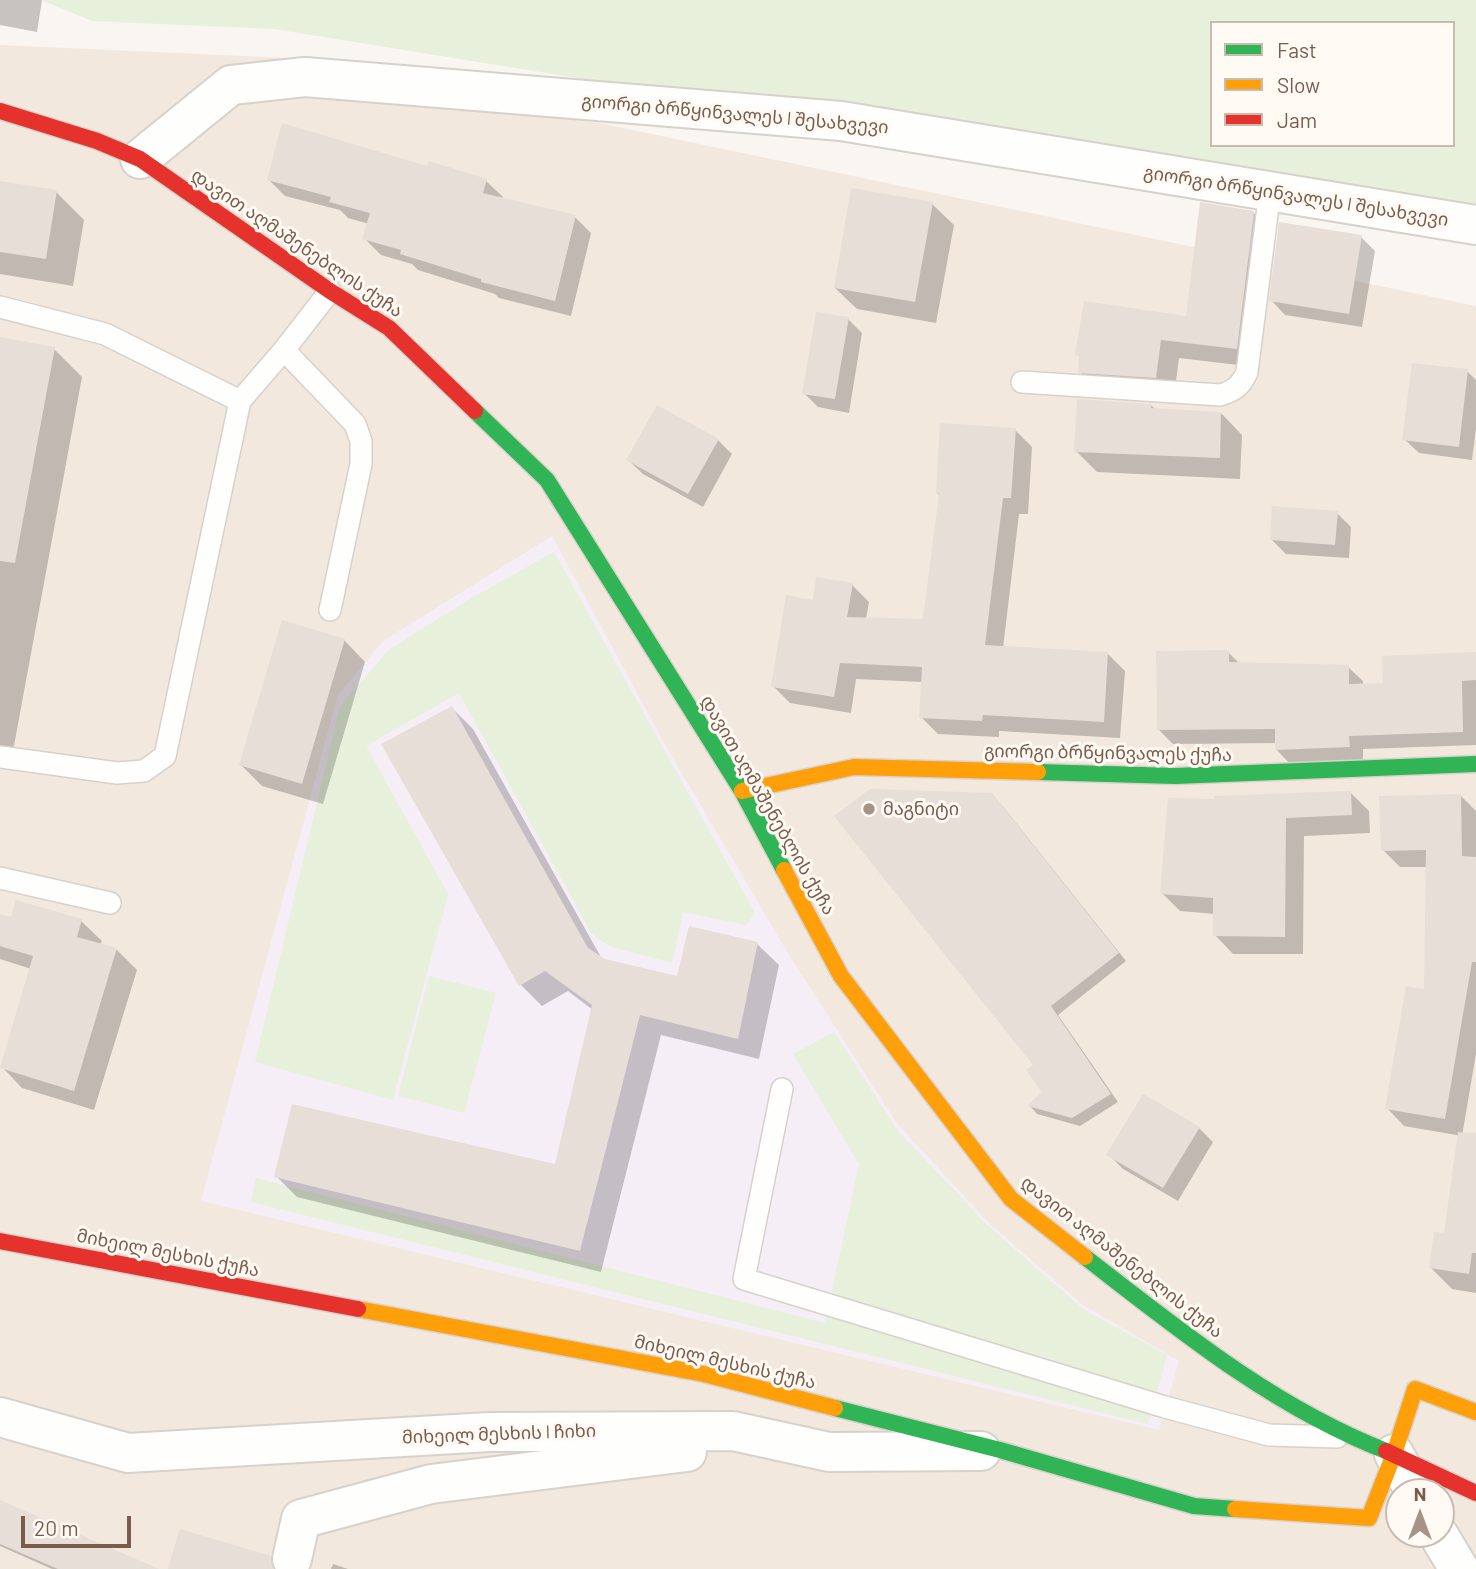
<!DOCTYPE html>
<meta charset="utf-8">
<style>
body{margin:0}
#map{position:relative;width:1476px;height:1569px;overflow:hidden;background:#f9f5f0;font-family:Barlow,sans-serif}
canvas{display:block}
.legend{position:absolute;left:1210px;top:21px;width:245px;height:126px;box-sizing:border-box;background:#fffaf3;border:2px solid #cabbb1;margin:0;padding:9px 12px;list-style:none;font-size:21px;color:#7a5c4d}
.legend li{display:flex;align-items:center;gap:14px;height:35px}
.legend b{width:35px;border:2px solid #cabbb1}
.north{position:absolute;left:1385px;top:1478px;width:70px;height:70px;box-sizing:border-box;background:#fffaf3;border:2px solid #cabbb1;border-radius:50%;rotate:0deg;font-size:19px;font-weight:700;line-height:28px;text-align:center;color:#7a5c4d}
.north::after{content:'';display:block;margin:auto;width:24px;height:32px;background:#a69286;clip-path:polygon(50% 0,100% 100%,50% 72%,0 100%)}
.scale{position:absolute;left:21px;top:1516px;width:110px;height:32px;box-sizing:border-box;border:4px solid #7a5c4d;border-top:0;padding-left:9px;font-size:21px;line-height:24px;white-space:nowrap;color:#7a5c4d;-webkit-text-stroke:5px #fffaf3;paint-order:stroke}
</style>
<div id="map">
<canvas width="1476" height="1569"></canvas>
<ul class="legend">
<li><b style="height:9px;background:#30b455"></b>Fast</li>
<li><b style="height:9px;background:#ff9f0a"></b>Slow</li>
<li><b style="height:9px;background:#e5322d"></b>Jam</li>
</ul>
<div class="north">N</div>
<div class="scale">20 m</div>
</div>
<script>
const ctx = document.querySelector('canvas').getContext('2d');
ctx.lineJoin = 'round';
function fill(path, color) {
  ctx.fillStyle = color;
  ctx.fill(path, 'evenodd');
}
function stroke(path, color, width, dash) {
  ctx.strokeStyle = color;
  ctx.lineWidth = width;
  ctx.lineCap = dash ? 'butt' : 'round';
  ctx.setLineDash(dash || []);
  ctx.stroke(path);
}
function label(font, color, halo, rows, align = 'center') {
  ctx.font = font + ' Barlow,"Noto Sans Georgian",sans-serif';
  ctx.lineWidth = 6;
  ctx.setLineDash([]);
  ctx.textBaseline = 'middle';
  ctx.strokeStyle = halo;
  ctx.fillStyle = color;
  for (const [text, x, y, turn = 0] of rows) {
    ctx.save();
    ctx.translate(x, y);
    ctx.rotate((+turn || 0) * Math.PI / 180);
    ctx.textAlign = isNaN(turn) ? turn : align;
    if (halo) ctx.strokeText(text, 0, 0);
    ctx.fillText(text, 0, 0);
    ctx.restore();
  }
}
const residential = new Path2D(`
 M 0,45 L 287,58 L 1476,306 L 1476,1569 L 0,1569 ZM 1399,1492 L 1441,1492 L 1441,1534 L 1399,1534 Z`);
const education = new Path2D(`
 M 552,536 L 667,748 L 788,953 L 896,1122 L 989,1223 L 1083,1305 L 1179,1361 L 1159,1430 L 201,1201 L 338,695 L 383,641 Z`);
const green = new Path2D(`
 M 41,0 L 1476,0 L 1476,223 L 274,29 L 92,21 ZM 1212,23 L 1453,23 L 1453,145 L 1212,145 Z
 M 554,552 L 755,913 L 746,925 L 683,912 L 672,963 L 609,946 L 591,933 L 459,693 L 366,746 L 448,894 L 393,1100 L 255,1062 L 340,706 L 389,650 L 466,601 Z
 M 429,976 L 496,993 L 464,1113 L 398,1096 Z
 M 834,1032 L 898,1131 L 986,1224 L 1083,1309 L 1167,1355 L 1148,1424 L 251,1202 L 256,1178 L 825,1323 L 859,1164 L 793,1054 Z`);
const shadow = new Path2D(`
 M 0,0 L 42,0 L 37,32 L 0,25 Z
 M 428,168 L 486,181 L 503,197 L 502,199 L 575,217 L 591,233 L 571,316 L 499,298 L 495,294 L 418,270 L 412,264 L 381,255 L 364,238 L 369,224 L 348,218 L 340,210 L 285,196 L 269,180 Z
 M 0,183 L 56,192 L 84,220 L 73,286 L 0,274 Z
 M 932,204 L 954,225 L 936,323 L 857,309 L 835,288 Z
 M 1253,212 L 1272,231 L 1255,367 L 1179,358 L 1174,396 L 1099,391 L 1080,372 L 1081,358 L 1077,354 L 1188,318 Z
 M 1361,237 L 1375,251 L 1362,327 L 1285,315 L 1271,300 Z
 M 848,319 L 862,333 L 849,413 L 818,407 L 804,393 Z
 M 0,339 L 54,349 L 82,377 L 11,762 L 0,760 Z
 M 1467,371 L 1476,380 L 1476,428 L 1472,460 L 1419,453 L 1404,439 Z
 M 1151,405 L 1156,410 L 1221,413 L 1242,435 L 1240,479 L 1097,472 L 1076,451 Z
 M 1015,430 L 1032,447 L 1028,514 L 1019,514 L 1003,648 L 1108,654 L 1125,671 L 1120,738 L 999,731 L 999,737 L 938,734 L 921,717 L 923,682 L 856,679 L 851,713 L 790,703 L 773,686 L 814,602 L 852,585 L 869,602 L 866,619 L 925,621 L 940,496 L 937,493 Z
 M 718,440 L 732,454 L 703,507 L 643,474 L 628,460 Z
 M 1337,513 L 1351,527 L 1349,558 L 1286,554 L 1271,539 Z
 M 344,640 L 365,662 L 323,804 L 262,786 L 241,765 Z
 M 1228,652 L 1240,664 L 1348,667 L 1363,681 L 1363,685 L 1385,684 L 1476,654 L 1476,745 L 1363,749 L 1363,761 L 1290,764 L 1276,749 L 1276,743 L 1173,744 L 1159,730 Z
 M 452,708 L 473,729 L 602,959 L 679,979 L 757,944 L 779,965 L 759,1059 L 661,1035 L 601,1272 L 297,1197 L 276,1176 L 556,1166 L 593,1010 L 568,991 L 542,1006 L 521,985 L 383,744 Z
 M 1351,793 L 1369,811 L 1370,833 L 1304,836 L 1303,954 L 1233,954 L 1215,935 L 1215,914 L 1180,911 L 1162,893 L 1216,801 Z
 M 1461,796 L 1476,811 L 1476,1054 L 1462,1136 L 1404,1126 L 1387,1108 L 1425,991 L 1427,867 L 1400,867 L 1383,850 Z
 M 1000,803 L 1126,961 L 1058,1015 L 1118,1102 L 1080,1126 L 1037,1114 L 1030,1106 L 1044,1093 L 1035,1066 Z
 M 0,915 L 12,919 L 81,921 L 102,941 L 100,945 L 117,950 L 137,970 L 94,1110 L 22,1088 L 2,1067 L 31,969 L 0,959 Z
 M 1199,1128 L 1213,1142 L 1178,1201 L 1123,1169 L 1109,1155 Z
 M 1476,1182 L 1476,1293 L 1452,1289 L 1431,1268 L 1445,1235 Z
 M 0,1502 L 120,1569 L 52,1569 L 0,1546 Z
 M 333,1564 L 348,1569 L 331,1569 Z`);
const building = new Path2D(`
 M 282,123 L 427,166 L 429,161 L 487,179 L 483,193 L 576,215 L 555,301 L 481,282 L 481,279 L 400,254 L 401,250 L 362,239 L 370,213 L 329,202 L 331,197 L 267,180 Z
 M 0,181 L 57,190 L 46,259 L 0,252 Z
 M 851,188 L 933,202 L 915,302 L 834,288 Z
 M 1200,202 L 1254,211 L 1237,349 L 1161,340 L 1156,378 L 1078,373 L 1079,355 L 1075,355 L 1084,301 L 1186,316 Z
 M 1279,222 L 1362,235 L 1349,314 L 1269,301 Z
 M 816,312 L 849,317 L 835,399 L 802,394 Z
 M 0,337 L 55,347 L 15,563 L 0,561 Z
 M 1412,363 L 1468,369 L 1459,447 L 1402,440 Z
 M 1077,399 L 1152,404 L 1151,408 L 1221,412 L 1220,458 L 1074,452 Z
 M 657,405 L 719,439 L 688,494 L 626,460 Z
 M 940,423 L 1016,428 L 1011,498 L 1003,498 L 985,645 L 1108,652 L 1104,722 L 983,715 L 982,721 L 919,718 L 922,667 L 840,663 L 834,697 L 771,687 L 786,595 L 813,600 L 816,577 L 853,583 L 847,617 L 923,619 L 939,494 L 936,493 Z
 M 1272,506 L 1338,511 L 1335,545 L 1270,540 Z
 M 282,620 L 345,639 L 302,784 L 239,765 Z
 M 1229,650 L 1229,662 L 1349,665 L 1349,684 L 1383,683 L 1382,656 L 1476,652 L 1476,680 L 1462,681 L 1463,732 L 1349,736 L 1350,747 L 1275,750 L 1275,729 L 1157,730 L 1156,651 Z
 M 452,706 L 588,948 L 605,959 L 677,976 L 689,926 L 758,942 L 738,1039 L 640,1015 L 580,1251 L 274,1177 L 292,1104 L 555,1164 L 592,1005 L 545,971 L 519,986 L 381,744 Z
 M 870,789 L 992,793 L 1119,953 L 1051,1006 L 1111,1094 L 1072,1118 L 1027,1106 L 1042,1092 L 1026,1070 L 1033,1065 L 834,816 Z
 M 1351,791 L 1352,815 L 1286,818 L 1285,937 L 1213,936 L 1213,898 L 1160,894 L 1168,798 L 1214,799 L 1214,796 Z
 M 1461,794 L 1462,856 L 1476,857 L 1476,962 L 1472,962 L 1445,1119 L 1385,1109 L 1406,986 L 1424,989 L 1426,850 L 1381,851 L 1379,796 Z
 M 16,900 L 82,919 L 77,937 L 117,948 L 74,1091 L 0,1068 L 33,956 L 0,946 L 0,914 L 11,917 Z
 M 1143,1094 L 1200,1127 L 1163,1188 L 1106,1155 Z
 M 1458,1132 L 1476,1133 L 1476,1253 L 1472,1253 L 1469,1274 L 1429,1268 L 1434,1232 L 1444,1233 Z
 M 0,1500 L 159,1569 L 58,1569 L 0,1544 Z
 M 180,1529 L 271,1556 L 273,1569 L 168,1569 Z`);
const lane = new Path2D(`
 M 0,307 L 105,334 L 240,401 L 284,350 L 330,291
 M 284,350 L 355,424 L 361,441 L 361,464 L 330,610
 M 1022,382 L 1220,395 C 1234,391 1241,386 1247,372 L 1270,191
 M 0,757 L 117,773 L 144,771 L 165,756 L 240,401
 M 0,878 L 110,903
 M 782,1089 L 744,1279 L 1165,1407 L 1269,1435 L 1337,1437`);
const street = new Path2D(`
 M 140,159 L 231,85 L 305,77 L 841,121 L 1476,225
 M 0,1417 L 128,1453 L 489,1432 L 733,1431 L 829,1452 L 981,1451
 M 1394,1454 L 1415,1492
 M 1438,1534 L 1459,1569
 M 292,1559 L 301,1519 L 431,1484 L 687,1452`);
const fast = new Path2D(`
 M 475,411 L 547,480 L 742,791 L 784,870
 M 1038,772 L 1175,776 L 1476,764
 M 1085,1257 C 1179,1330 1275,1408 1386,1451
 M 835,1408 L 1000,1450 L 1194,1506 L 1235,1509`);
const slow = new Path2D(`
 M 742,791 L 854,767 L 1038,772
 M 784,870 L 841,976 L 1011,1199 L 1085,1257
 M 358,1309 L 704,1374 L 835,1408
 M 1235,1509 L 1369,1518 L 1394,1454 L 1415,1389 L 1476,1412`);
const jam = new Path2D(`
 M 0,111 L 97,141 L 140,159 L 330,291 L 389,328 L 475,411
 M 0,1241 L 358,1309
 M 1386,1451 L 1476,1493`);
const markers = [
 [869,809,7,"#a69286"]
];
const streetNames = [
 ["გიორგი ბრწყინვალეს I შესახვევი",735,114,5],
 ["გიორგი ბრწყინვალეს I შესახვევი",1296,196,9],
 ["დავით აღმაშენებლის ქუჩა",297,243,34],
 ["გიორგი ბრწყინვალეს ქუჩა",1108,753,1],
 ["დავით აღმაშენებლის ქუჩა",768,805,60],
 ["მიხეილ მესხის ქუჩა",168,1253,11],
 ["დავით აღმაშენებლის ქუჩა",1122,1257,38],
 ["მიხეილ მესხის ქუჩა",725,1362,13],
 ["მიხეილ მესხის I ჩიხი",499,1434,-2]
];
const poiNames = [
 ["მაგნიტი",883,809]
];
fill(residential, '#f2e8de');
fill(education, '#f6eef6');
fill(green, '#e7f0db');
fill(shadow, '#0003');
fill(building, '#e6ded7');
stroke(lane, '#d7d1cb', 24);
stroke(street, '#d7d1cb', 42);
stroke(fast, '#d9d2cb', 19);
stroke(slow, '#d9d2cb', 19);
stroke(jam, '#d9d2cb', 19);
stroke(lane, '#fefefd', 21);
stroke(street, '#fefefd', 38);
stroke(fast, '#30b455', 16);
stroke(slow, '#ff9f0a', 16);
stroke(jam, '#e5322d', 16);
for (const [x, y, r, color] of markers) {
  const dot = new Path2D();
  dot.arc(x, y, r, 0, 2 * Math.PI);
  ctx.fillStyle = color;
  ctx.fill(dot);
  stroke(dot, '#fffaf3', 2.5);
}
label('18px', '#7a5c4d', '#fffaf3', streetNames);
label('18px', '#7a5c4d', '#fffaf3', poiNames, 'left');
</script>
